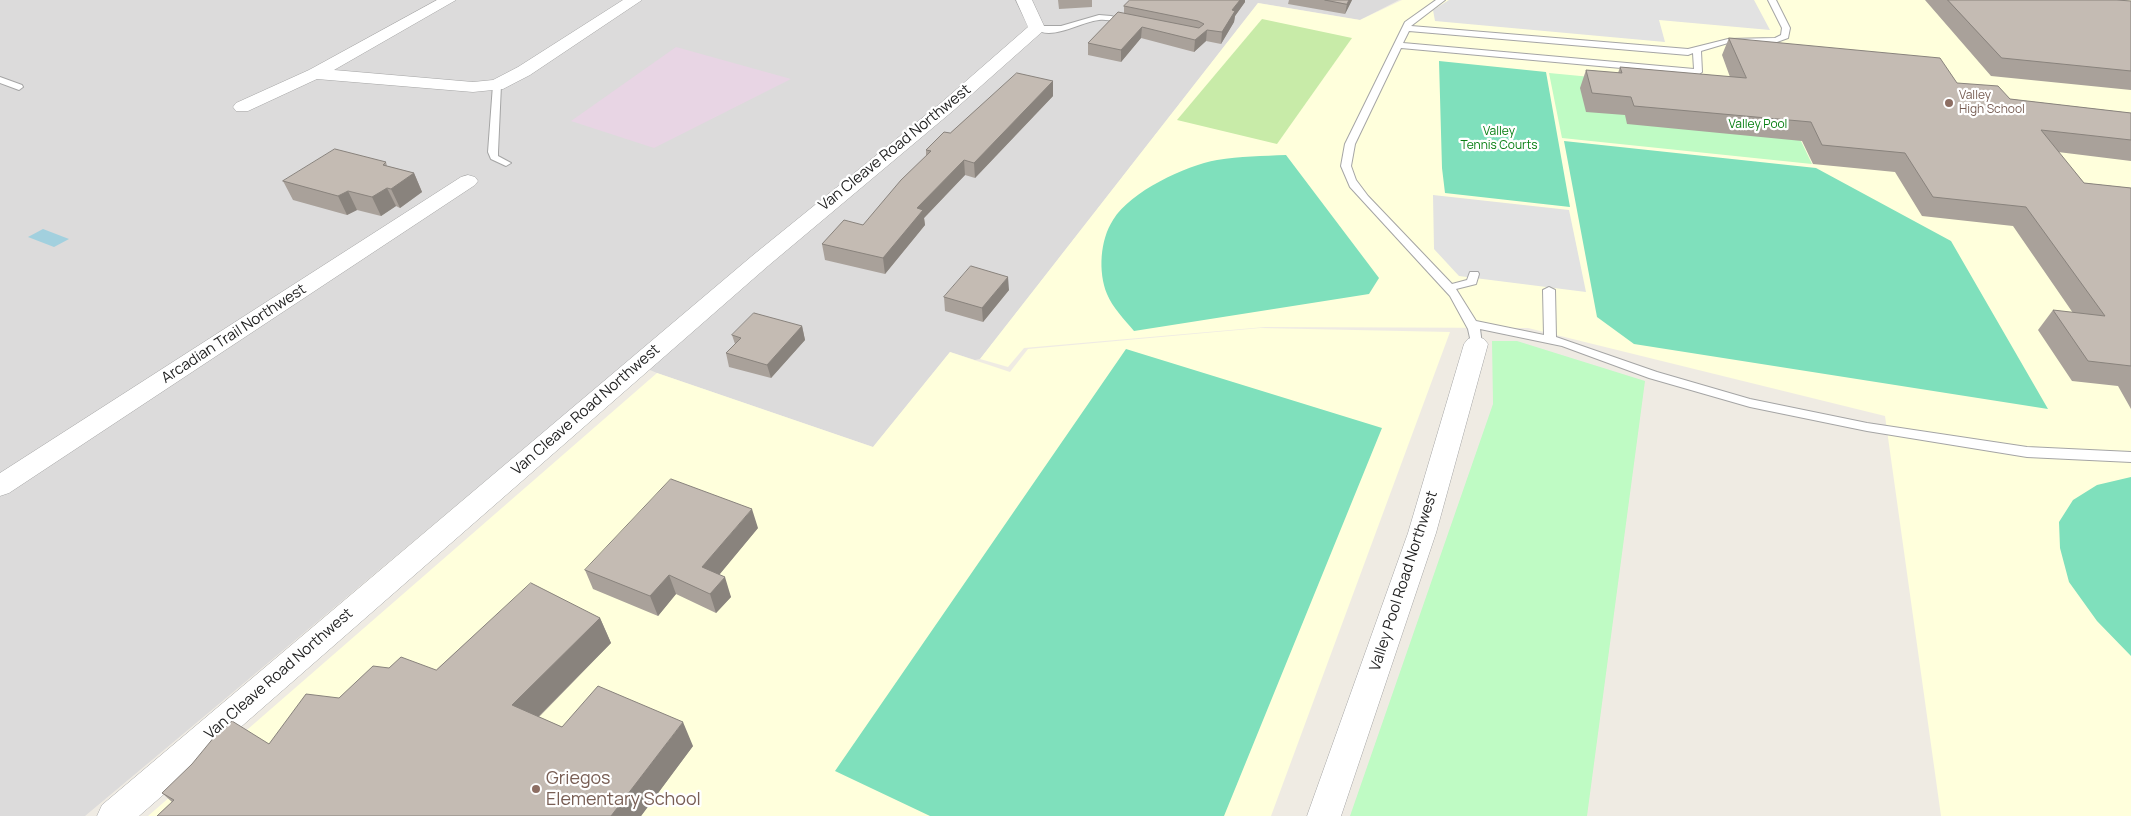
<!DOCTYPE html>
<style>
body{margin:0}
canvas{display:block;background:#efebe3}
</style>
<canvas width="2131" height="816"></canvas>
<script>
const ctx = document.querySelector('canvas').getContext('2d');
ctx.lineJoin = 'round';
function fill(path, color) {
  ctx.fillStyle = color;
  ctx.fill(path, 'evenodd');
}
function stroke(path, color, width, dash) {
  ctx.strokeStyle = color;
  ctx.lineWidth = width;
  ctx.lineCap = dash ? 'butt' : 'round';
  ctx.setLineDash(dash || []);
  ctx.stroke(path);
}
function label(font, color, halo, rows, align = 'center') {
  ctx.font = font + ' Manrope,sans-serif';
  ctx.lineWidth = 4.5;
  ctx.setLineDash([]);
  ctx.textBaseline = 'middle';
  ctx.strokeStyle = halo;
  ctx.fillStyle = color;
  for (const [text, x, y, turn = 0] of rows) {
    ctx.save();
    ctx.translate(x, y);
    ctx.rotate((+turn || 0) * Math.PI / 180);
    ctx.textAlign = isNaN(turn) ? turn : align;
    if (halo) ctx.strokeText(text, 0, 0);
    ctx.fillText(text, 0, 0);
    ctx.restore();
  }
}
const residential = new Path2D(`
 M 0,0 L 1399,0 L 1360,20 L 1258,3 L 980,359 L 975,360 L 950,352 L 873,447 L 657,373 L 629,361 L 85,816 L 0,816 Z`);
const industrial = new Path2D(`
 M 676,47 L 791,79 L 654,148 L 571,121 Z`);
const education = new Path2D(`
 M 1402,0 L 2131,0 L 2131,816 L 1941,816 L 1885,416 L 1528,328 L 1265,327 L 1024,348 L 1008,367 L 980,359 L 1258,3 L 1360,20 Z
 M 1260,328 L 1450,332 L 1271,816 L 148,816 L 657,373 L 873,447 L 950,352 L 1010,372 L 1028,349 Z`);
const grass = new Path2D(`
 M 1262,19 L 1352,38 L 1277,144 L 1177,120 Z`);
const park = new Path2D(`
 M 1549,73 L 1779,95 L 1812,164 L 1562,138 Z
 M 1492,341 L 1517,341 L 1645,381 L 1587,816 L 1350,816 L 1493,404 Z`);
const pitch = new Path2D(`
 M 1439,61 L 1546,72 L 1570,207 L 1445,193 L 1442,168 Z
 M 1564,141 L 1816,168 L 1951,241 L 2048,409 L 1634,344 L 1597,317 Z
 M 1286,155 L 1379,278 L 1369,294 L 1134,331 C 1125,320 1112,307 1107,294 C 1098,272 1100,240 1113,220 C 1131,191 1185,166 1217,160 C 1240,156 1263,156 1286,155 Z
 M 1126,349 L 1382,428 L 1224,816 L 930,816 L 835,771 Z
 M 2131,477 L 2131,656 L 2097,621 L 2069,582 L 2060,548 L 2059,522 L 2073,500 L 2097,485 Z`);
const parking = new Path2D(`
 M 1449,0 L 1754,0 L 1770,30 L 1659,20 L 1665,42 L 1435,21 L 1433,10 Z
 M 1433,195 L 1569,210 L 1586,292 L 1459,276 L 1434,249 Z`);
const water = new Path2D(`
 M 43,229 L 69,239 L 54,247 L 28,237 Z`);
const lane = new Path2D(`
 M 1436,0 L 1445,0 L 1411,26 L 1688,49 L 1728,39 L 1775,38 L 1781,35 L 1782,28 L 1768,0 L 1776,0 L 1790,28 L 1788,38 L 1777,42 L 1728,43 L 1701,51 L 1702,72 L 1698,75 L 1401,48 L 1355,144 L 1351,166 L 1356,180 L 1368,196 L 1452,284 L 1467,280 L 1470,272 L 1478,272 L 1479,274 L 1476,284 L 1456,289 L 1476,321 L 1544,335 L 1543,290 L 1549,287 L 1555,290 L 1556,337 L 1657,372 L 1750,399 L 1867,423 L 2027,447 L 2131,452 L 2131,462 L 2027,457 L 1867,431 L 1750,407 L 1649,378 L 1562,346 L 1480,329 L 1482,344 L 1476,348 L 1472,347 L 1468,329 L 1450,296 L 1350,187 L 1341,166 L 1345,144 L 1405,22 ZM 1409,31 L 1688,55 L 1693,53 L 1694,69 L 1403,43 Z
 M 1099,15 L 1111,16 L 1131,22 L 1127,24 C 1118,22 1108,19 1099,20 C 1079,22 1052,42 1033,28 L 1037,26 L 1061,26 Z
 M 0,77 L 22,85 L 23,87 L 19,90 L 0,83 Z
 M 497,82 L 501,85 L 498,152 L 498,156 L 511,163 L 506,166 L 491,159 L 488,152 L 493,85 Z`);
const street = new Path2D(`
 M 437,0 L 456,0 L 334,70 L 473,82 L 493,80 L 518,67 L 623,0 L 642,0 L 530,75 L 503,89 L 473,92 L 317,79 L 248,111 L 236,111 L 233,107 L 236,103 L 309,70 Z
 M 1016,0 L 1032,0 L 1045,28 L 1043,31 L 954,110 L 768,266 L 139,816 L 97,816 L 102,805 L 752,256 L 942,102 L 1028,27 Z
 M 468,175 L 475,177 L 478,181 L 475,185 L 9,493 L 0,496 L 0,473 L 461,177 Z
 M 1476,336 L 1484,339 L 1488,344 L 1436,533 L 1341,816 L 1307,816 L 1408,533 L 1464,344 L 1468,339 Z`);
const wall = new Path2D(`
 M 1058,0 L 1092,0 L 1092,7 L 1059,9 Z
 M 1130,0 L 1245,0 L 1245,2 L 1235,16 L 1234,22 L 1221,44 L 1206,41 L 1194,52 L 1141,38 L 1121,62 L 1088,55 L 1088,43 L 1124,14 L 1124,6 Z
 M 1289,0 L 1352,0 L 1345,14 L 1288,4 Z
 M 1925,0 L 2117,0 L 2131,1 L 2131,90 L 1991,76 Z
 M 1729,38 L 1957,83 L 2010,99 L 2131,113 L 2131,161 L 2058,152 L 2084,183 L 2131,188 L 2131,409 L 2118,386 L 2072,381 L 2038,330 L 2053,310 L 2073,313 L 2013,226 L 1922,216 L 1895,172 L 1813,164 L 1802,141 L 1627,124 L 1625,115 L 1586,112 L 1580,88 L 1586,70 L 1618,73 L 1620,67 L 1730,77 L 1722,55 Z
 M 1053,81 L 1053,96 L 975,178 L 965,175 L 924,218 L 925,225 L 885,274 L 825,260 L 822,244 L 863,225 L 926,156 L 926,150 L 950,133 Z
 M 386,162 L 387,166 L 414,173 L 422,192 L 400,208 L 396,206 L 381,216 L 357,210 L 347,215 L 293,200 L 283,181 Z
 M 1009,290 L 983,322 L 945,311 L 944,297 Z
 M 802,326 L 805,340 L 771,378 L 729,367 L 726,353 L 735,344 L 732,335 Z
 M 758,528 L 719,575 L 731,597 L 716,613 L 676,594 L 658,616 L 593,589 L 585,570 Z
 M 600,618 L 611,643 L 539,717 L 562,727 L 693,746 L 641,816 L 157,816 L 172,802 L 162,793 L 269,744 L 339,698 L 389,668 L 436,670 Z`);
const shadedWall = new Path2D(`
 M 1240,0 L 1245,0 L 1245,2 L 1235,16 L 1234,22 L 1221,44 L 1222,32 L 1232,10 Z
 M 1349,0 L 1352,0 L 1345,14 L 1347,4 Z
 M 1142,27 L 1141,38 L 1121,62 L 1121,50 Z
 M 1207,30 L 1206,41 L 1194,52 L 1195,40 Z
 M 1053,81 L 1053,96 L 975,178 L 974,163 Z
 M 964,160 L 965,175 L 924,218 L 925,225 L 885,274 L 883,258 L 917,208 Z
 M 414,173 L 422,192 L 400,208 L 391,189 Z
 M 387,188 L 396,206 L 381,216 L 372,197 Z
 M 348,191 L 357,210 L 347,215 L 338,196 Z
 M 1008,277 L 1009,290 L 983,322 L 982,308 Z
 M 802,326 L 805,340 L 771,378 L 767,365 Z
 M 752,509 L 758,528 L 709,587 L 702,567 Z
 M 669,575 L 676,594 L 658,616 L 650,596 Z
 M 725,577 L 731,597 L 716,613 L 710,594 Z
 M 600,618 L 611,643 L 526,729 L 512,705 Z
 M 683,722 L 693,746 L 641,816 L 611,816 Z`);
const building = new Path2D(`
 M 1130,0 L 1240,0 L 1232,10 L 1235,11 L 1222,32 L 1207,30 L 1195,40 L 1142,27 L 1121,50 L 1088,43 L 1118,12 L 1199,28 L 1204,24 L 1198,21 L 1124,6 Z
 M 1325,0 L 1349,0 L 1347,4 Z
 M 1948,0 L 2117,0 L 2131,1 L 2131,71 L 2002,58 Z
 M 1729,38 L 1940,58 L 1957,83 L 1998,86 L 2010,99 L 2131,113 L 2131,140 L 2041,130 L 2084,183 L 2131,188 L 2131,366 L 2088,361 L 2053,310 L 2105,316 L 2026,207 L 1933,197 L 1905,153 L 1822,145 L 1811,122 L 1634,106 L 1631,97 L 1592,93 L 1586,70 L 1622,73 L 1620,67 L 1746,78 Z
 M 1017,73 L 1053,81 L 974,163 L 964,160 L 917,208 L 923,210 L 883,258 L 822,244 L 844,220 L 863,225 L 901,180 L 931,151 L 926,150 L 944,132 L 950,133 Z
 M 335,149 L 386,162 L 383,165 L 414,173 L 391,189 L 387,188 L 372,197 L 348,191 L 338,196 L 283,181 Z
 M 971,266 L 1008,277 L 982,308 L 944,297 Z
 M 754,313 L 802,326 L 767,365 L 726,353 L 741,338 L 732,335 Z
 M 671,479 L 752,509 L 702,567 L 725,577 L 710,594 L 669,575 L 650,596 L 585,570 Z
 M 531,583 L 600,618 L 512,705 L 562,727 L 598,686 L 683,722 L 611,816 L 157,816 L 174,800 L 162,793 L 192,764 L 215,736 L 232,721 L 269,744 L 306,694 L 339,698 L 373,666 L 389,668 L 401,657 L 436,670 Z`);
const markers = [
 [1949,103,5,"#8d6e63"],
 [536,789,5,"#8d6e63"]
];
const farEducationnames = [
 ["Valley",1959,96],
 ["High School",1959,110]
];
const farParknames = [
 ["Valley Pool",1758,125],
 ["Valley",1499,132],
 ["Tennis Courts",1499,146]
];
const streetNames = [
 ["Van Cleave Road Northwest",895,148,-39],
 ["Arcadian Trail Northwest",234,334,-33],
 ["Van Cleave Road Northwest",586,410,-41],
 ["Valley Pool Road Northwest",1404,581,-72],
 ["Van Cleave Road Northwest",279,674,-41]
];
const nearEducationnames = [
 ["Griegos",546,779],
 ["Elementary School",546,800]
];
fill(residential, '#dcdbdb');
fill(industrial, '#e8d5e4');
fill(education, '#ffffdc');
fill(grass, '#c8eba8');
fill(park, '#bffbc4');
fill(pitch, '#7fe0bc');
fill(parking, '#e2e2e2');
fill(water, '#a2d0de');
stroke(lane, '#a5a5a5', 2);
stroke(street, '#a5a5a5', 1);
fill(lane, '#fff');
fill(street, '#fff');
fill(wall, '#a9a19a');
fill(shadedWall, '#89837d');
fill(building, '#c4bbb3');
stroke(building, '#89837d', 1);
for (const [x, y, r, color] of markers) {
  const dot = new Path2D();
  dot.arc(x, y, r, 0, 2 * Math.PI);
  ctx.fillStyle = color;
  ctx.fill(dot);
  stroke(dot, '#fff', 2);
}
label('12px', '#785e54', '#fff', farEducationnames, 'left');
label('12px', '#097f14', '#fff', farParknames);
label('15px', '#1e1e1e', '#fff', streetNames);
label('18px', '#785e54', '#fff', nearEducationnames, 'left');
</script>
